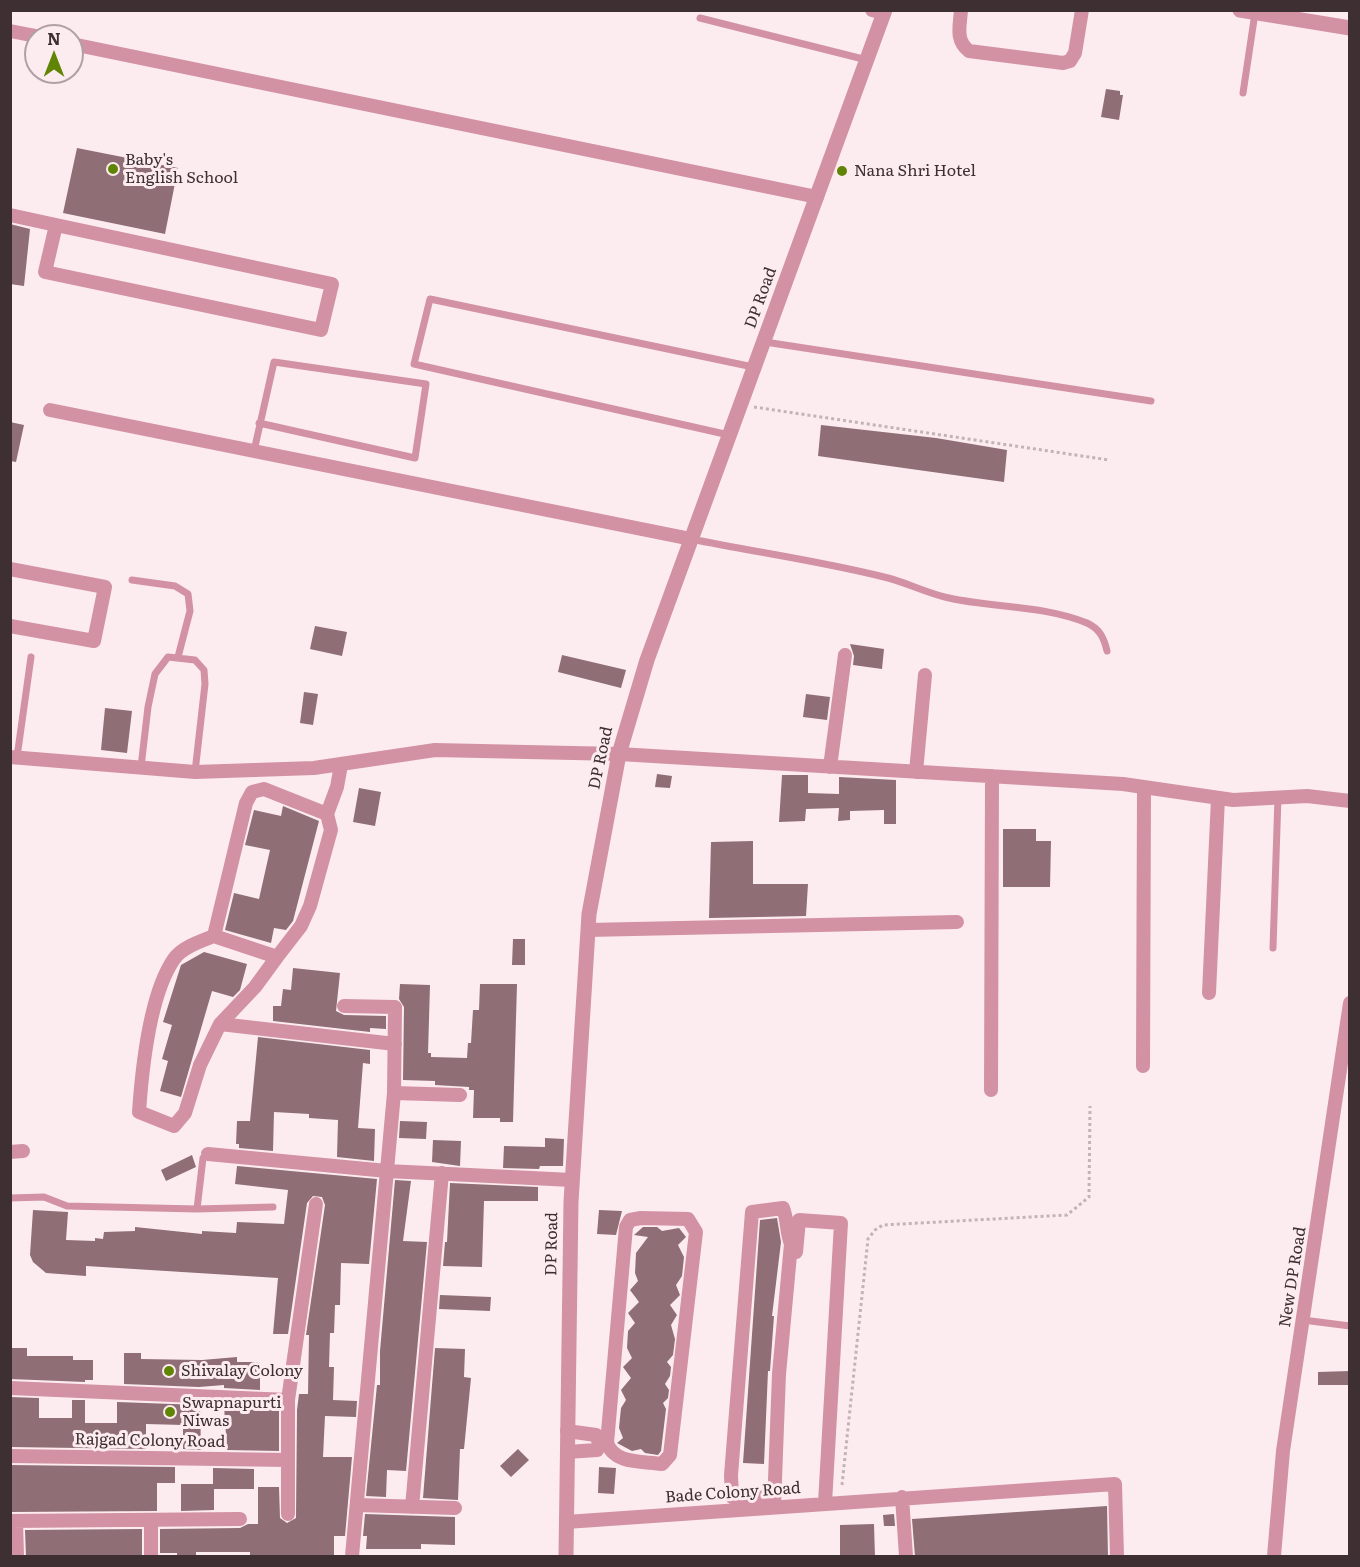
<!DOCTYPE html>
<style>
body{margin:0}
#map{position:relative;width:1360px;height:1567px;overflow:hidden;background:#fcecf0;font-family:Literata,serif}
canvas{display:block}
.frame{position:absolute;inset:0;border:12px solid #3d2f32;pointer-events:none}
.north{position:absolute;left:24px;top:24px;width:60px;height:60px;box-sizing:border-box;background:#fcecf0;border:2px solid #b0a0a4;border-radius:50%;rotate:0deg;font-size:16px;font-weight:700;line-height:24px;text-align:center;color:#3d2f32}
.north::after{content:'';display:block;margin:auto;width:21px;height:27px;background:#608505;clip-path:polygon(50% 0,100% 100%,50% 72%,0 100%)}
</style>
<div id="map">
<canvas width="1360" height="1567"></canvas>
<div class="frame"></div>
<div class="north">N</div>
</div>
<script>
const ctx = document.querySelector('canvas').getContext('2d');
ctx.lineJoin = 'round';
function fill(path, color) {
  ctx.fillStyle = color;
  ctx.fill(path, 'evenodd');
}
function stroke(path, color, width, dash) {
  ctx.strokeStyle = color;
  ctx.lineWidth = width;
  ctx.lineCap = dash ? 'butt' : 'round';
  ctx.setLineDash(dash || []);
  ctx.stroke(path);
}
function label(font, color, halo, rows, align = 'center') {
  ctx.font = font + ' Literata,serif';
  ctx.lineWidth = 6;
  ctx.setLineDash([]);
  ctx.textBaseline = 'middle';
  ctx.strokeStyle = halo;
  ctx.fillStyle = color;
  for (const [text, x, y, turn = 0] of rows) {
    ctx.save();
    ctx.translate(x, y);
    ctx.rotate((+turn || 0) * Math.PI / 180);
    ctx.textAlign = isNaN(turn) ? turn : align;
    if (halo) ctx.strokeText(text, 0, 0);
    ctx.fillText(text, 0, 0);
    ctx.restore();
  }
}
const building = new Path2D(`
 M 1106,89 L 1120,91 L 1120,95 L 1123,95 L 1119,120 L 1101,117 Z
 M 77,148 L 178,168 L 165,234 L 63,213 Z
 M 10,224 L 30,229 L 24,286 L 10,284 Z
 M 10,422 L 24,425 L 16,462 L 10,461 Z
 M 821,425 L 936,438 L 1007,450 L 1004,482 L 818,456 Z
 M 315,626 L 347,632 L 342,656 L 310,649 Z
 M 850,644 L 884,649 L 882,669 L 853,665 L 854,656 Z
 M 562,655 L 626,670 L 621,688 L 558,672 Z
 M 304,692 L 318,694 L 313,725 L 300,723 Z
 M 806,694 L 830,697 L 827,720 L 803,717 Z
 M 105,708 L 132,711 L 127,753 L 101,750 Z
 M 657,774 L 672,776 L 670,788 L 655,787 Z
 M 782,775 L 808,775 L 808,793 L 839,794 L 839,777 L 896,780 L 896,824 L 884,824 L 884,810 L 850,811 L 850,820 L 838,821 L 839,808 L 806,809 L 805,821 L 779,822 Z
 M 359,788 L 381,792 L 375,826 L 353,822 Z
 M 283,806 L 319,821 L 293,921 L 286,930 L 274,928 L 271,943 L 225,930 L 234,893 L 259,899 L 270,850 L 245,845 L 254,810 L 281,816 Z
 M 1003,829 L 1036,829 L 1036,841 L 1051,841 L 1050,887 L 1003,887 Z
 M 753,841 L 753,884 L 808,884 L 806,916 L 709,918 L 711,842 Z
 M 513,939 L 525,939 L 525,965 L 512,965 Z
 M 204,952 L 247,964 L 240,990 L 233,997 L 212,991 L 181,1097 L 160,1091 L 168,1061 L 162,1059 L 172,1025 L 163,1022 L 181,965 Z
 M 293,968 L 340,973 L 336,1011 L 344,1015 L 386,1016 L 386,1029 L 370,1028 L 370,1032 L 273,1021 L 273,1006 L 281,1006 L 283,989 L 291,990 Z
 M 400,984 L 430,985 L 428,1053 L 431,1053 L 431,1057 L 467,1058 L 468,1043 L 471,1043 L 473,1010 L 479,1010 L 480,984 L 517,984 L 513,1122 L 500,1122 L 500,1118 L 473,1118 L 474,1090 L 469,1090 L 469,1087 L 435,1085 L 435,1081 L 403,1080 L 404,1007 L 399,999 Z
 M 258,1037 L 370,1050 L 370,1064 L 363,1063 L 358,1128 L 375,1129 L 374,1161 L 337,1157 L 338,1120 L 309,1118 L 309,1114 L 274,1112 L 273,1151 L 239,1148 L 239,1144 L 236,1144 L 237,1121 L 250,1121 Z
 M 400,1121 L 427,1122 L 426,1139 L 399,1138 Z
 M 545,1138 L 564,1139 L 563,1166 L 540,1166 L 539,1169 L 503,1168 L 504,1146 L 545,1147 Z
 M 433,1140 L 461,1141 L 460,1166 L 432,1162 Z
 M 192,1155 L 196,1167 L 166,1181 L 161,1170 Z
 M 237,1166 L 377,1179 L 369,1264 L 341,1263 L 340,1305 L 335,1305 L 334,1333 L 330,1333 L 329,1367 L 334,1367 L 333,1400 L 357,1401 L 356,1417 L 325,1416 L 323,1457 L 352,1457 L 345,1536 L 334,1536 L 334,1556 L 250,1557 L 250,1552 L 196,1552 L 196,1557 L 177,1557 L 177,1553 L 160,1553 L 160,1529 L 240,1528 L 248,1524 L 258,1524 L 258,1487 L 279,1487 L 280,1518 L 287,1523 L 296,1518 L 297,1410 L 299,1394 L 308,1394 L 309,1335 L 306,1335 L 325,1205 L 322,1197 L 313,1196 L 307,1203 L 288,1334 L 273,1334 L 278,1278 L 86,1266 L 86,1276 L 46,1273 L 33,1262 L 30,1255 L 33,1210 L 68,1212 L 66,1240 L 95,1241 L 95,1238 L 103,1239 L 104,1232 L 135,1231 L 135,1227 L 202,1234 L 202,1231 L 236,1233 L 237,1222 L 284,1224 L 288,1190 L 235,1184 Z
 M 395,1180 L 411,1181 L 403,1241 L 427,1242 L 406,1471 L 387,1470 L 386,1497 L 366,1496 L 377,1385 L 380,1385 L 380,1351 Z
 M 450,1183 L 538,1187 L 538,1201 L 484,1201 L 482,1267 L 443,1266 L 445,1242 L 447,1242 Z
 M 599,1210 L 622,1211 L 616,1235 L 597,1234 Z
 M 777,1218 L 781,1242 L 772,1316 L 774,1316 L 770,1371 L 768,1371 L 764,1464 L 743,1463 L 760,1220 Z
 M 643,1227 L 657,1227 L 662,1231 L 679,1228 L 686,1237 L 678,1245 L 684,1257 L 682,1276 L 676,1285 L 680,1295 L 670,1305 L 677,1315 L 671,1325 L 675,1339 L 673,1355 L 667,1362 L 671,1367 L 670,1376 L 665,1384 L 669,1390 L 668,1398 L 663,1403 L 666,1409 L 661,1451 L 658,1455 L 645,1453 L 641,1449 L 632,1451 L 617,1443 L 623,1438 L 619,1428 L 621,1408 L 626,1400 L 621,1390 L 631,1378 L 623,1367 L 632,1358 L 627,1348 L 628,1331 L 635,1323 L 628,1313 L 639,1302 L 630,1290 L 638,1281 L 635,1273 L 636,1253 L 648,1237 L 634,1235 Z
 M 440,1295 L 491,1297 L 490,1311 L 439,1309 Z
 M 12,1348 L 27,1348 L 27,1356 L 73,1356 L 73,1360 L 93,1360 L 93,1380 L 85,1380 L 85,1382 L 10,1379 Z
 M 435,1348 L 465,1349 L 464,1377 L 471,1378 L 464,1449 L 460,1449 L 458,1500 L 423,1498 Z
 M 124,1353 L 141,1353 L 141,1359 L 202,1360 L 237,1357 L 237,1362 L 260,1362 L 260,1390 L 224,1388 L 224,1385 L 199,1387 L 124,1384 Z
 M 1350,1371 L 1350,1385 L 1318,1385 L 1318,1372 Z
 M 10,1397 L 39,1398 L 39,1418 L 72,1418 L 72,1400 L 85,1400 L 85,1423 L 117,1423 L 117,1402 L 200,1405 L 201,1450 L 183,1449 L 183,1425 L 146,1424 L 146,1449 L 10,1447 Z
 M 224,1406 L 279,1410 L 279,1451 L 227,1450 Z
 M 518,1449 L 529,1460 L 511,1477 L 500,1466 Z
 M 10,1465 L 175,1467 L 175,1483 L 157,1483 L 157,1511 L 11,1512 Z
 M 599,1467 L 616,1468 L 614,1494 L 598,1493 Z
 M 213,1468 L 254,1469 L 254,1489 L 214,1489 L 214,1510 L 181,1511 L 181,1484 L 213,1484 Z
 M 1107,1506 L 1108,1557 L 915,1557 L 912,1519 Z
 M 365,1514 L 455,1517 L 455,1545 L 421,1544 L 421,1549 L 366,1549 L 367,1536 L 363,1536 Z
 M 894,1514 L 895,1526 L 884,1526 L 883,1515 Z
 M 874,1524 L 875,1557 L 840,1557 L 840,1525 Z
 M 142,1529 L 142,1557 L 26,1557 L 25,1530 Z`);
const path = new Path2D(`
 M 754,407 L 1109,460
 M 842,1485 L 868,1239 L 875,1230 L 883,1225 L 1067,1215 L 1089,1197 L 1090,1106`);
const service = new Path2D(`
 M 700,18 L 867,60
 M 1243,93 L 1255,13
 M 765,342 L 1151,401
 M 729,435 L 414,364 L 430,299 L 753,367
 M 254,451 L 274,362 L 426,384 L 415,458 L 259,423
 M 691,539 C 755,552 820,561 884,577 C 906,582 926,593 949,598 C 994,608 1043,605 1087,623 C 1100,629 1104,638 1107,651
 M 132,580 L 175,586 L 188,594 L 190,611 L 178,657
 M 17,757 L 31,657
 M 141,767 L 148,707 L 155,674 L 168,657 L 195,660 L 204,670 L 205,684 L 195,772
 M 1273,948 L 1278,797
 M 10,1198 L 44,1197 L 67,1206 L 197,1209 L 203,1158 L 208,1154
 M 197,1209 L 273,1207
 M 1303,1320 L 1350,1326`);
const minor = new Path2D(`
 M 872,10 L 884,13
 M 961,10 C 960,26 955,40 969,51 L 1063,63 L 1070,61 L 1075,53 L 1082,10
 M 10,31 L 36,36
 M 72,44 L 817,197
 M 10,215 L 56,225 L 332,284 L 321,330 L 45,272 L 56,225
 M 50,410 L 691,539
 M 10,569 L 105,587 L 94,641 L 10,626
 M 10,757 L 195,772 L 314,768 L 435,750 L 619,754 L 1123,784 L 1233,800 L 1307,796 L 1350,801
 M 830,767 L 845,655
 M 916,772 L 925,675
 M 327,814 L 337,787 L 341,765
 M 588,930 L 957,922
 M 214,936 L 246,803 L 252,792 L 264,789 L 327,814 L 331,830 L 310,906 L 301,926 L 277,957
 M 1209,993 L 1218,798
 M 344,1006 L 395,1007 L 394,1093 L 352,1556
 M 220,1024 L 255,987 L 277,957 L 214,936 C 202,941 182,947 174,959 C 149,995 142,1069 139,1112 L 174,1126 L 185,1113 L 200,1065 L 220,1024 L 395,1044
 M 1143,1066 L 1144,787
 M 991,1090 L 992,776
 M 394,1093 L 460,1095
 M 10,1152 L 23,1151
 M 208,1154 L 387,1171 L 572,1180
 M 641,1218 L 688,1219 L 696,1232 L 670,1455 L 662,1464 C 642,1461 614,1464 607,1443 L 626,1227 L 630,1220 Z
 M 796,1252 L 799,1220 L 841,1223 L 825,1503
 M 10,1388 L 288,1400 L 316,1204
 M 567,1431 L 596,1435 L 599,1443
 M 567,1452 L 597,1450 L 599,1443
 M 10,1456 L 288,1460
 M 773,1496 L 732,1497 L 731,1475 L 752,1212 L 783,1208 C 788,1221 786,1232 791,1244 L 779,1374 L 774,1506
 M 902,1497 L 906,1556
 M 357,1505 L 455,1508
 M 412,1507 L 442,1173
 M 288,1514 L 288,1400
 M 151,1520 L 151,1556
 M 10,1521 L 240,1519
 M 16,1521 L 17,1556
 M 566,1522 L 1115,1484 L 1117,1556
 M 1274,1556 L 1283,1451 L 1350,1003`);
const tertiary = new Path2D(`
 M 1240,10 L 1350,28
 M 566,1556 L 571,1202 L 589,914 L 619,754 L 647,660 L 885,10`);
const markers = [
 [113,169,6,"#608505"],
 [842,171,6,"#608505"],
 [169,1371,6,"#608505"],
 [170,1412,6,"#608505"]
];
const poiNames = [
 ["Baby's",125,160],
 ["English School",125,178],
 ["Nana Shri Hotel",854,171],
 ["Shivalay Colony",181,1371],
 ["Swapnapurti",182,1403],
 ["Niwas",182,1421]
];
const streetNames = [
 ["DP Road",761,298,-70],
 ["DP Road",601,758,-78],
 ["DP Road",552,1244,-89],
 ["New DP Road",1293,1277,-81],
 ["Rajgad Colony Road",150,1441,1],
 ["Bade Colony Road",733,1493,-4]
];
fill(building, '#8f6e76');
stroke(path, '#c2b3b7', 3, [3, 3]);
stroke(service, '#d392a3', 7);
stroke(minor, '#d392a3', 14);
stroke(tertiary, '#d392a3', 15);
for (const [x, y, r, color] of markers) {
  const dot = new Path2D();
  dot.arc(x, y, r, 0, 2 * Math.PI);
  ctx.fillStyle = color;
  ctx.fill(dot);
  stroke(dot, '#fcecf0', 2);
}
label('16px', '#3d2f32', '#fcecf0', poiNames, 'left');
label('16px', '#3d2f32', '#fcecf0', streetNames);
</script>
